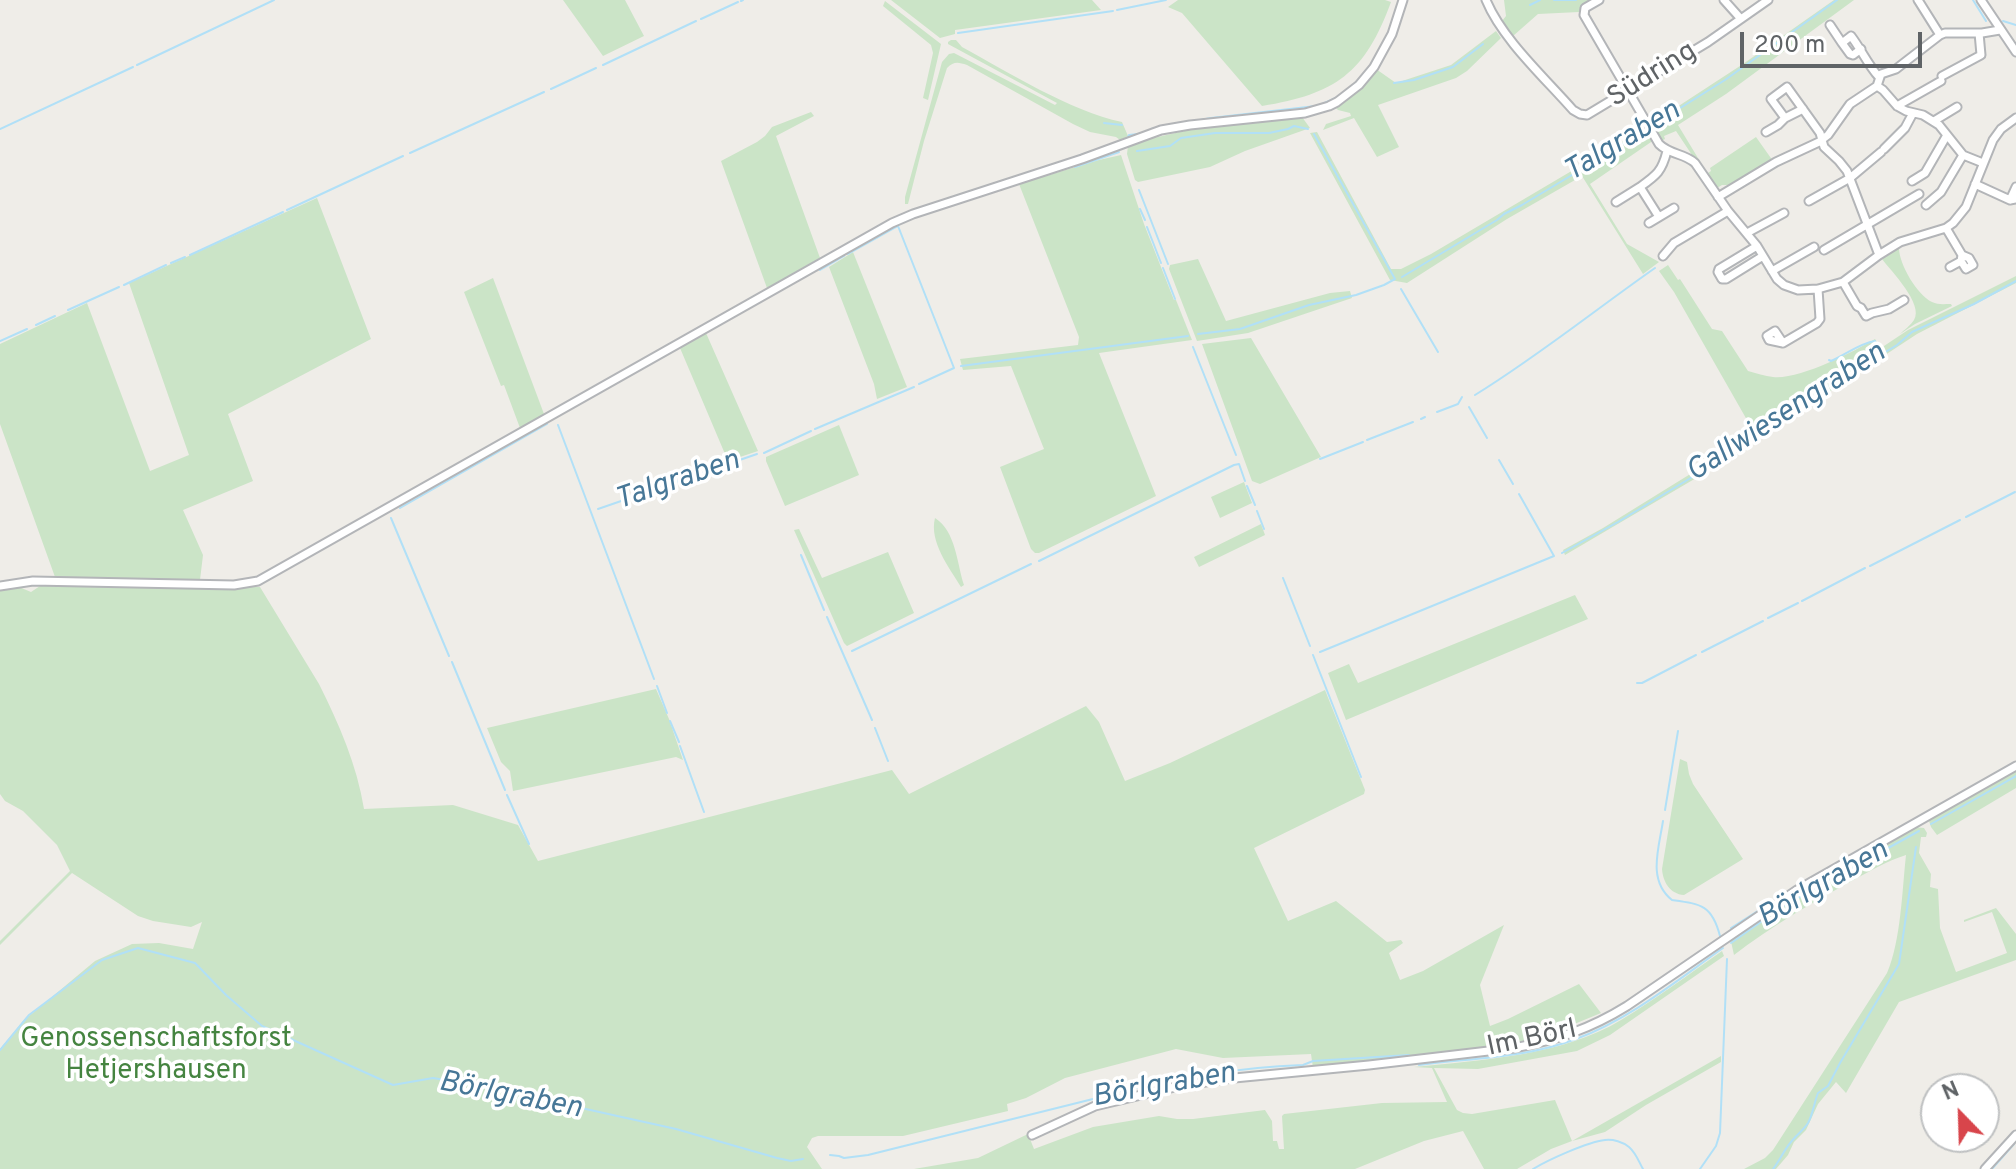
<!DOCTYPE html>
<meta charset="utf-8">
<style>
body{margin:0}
#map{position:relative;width:2016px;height:1169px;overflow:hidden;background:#efede8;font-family:Overpass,sans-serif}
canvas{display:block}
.north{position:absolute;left:1920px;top:1073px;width:80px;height:80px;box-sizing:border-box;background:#fff;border:2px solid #bfc1c2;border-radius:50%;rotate:337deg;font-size:22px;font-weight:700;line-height:32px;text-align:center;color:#5f6366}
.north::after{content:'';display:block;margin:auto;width:28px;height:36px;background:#d8454b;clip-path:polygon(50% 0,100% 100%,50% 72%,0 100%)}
.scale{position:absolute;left:1740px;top:32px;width:182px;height:36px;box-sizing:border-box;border:4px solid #5f6366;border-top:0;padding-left:10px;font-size:24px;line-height:28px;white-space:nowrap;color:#5f6366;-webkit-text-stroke:6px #fff;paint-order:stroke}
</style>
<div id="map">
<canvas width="2016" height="1169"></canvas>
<div class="north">N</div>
<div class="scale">200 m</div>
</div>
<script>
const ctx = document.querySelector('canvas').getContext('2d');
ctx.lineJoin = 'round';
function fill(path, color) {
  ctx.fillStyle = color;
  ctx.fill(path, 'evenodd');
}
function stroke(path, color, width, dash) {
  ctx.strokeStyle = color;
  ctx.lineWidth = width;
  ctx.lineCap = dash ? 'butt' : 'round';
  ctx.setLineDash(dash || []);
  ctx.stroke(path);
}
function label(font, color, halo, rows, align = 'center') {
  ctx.font = font + ' Overpass,sans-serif';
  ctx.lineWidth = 7;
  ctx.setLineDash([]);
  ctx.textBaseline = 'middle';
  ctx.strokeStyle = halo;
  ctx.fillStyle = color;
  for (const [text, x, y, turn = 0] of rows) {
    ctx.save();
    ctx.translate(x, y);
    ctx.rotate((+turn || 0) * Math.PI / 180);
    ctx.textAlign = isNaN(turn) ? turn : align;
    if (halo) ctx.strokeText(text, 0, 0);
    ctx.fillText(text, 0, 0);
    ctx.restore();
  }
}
const green = new Path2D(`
 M 563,0 L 625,0 L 644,36 L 603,56 Z
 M 891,0 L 1092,0 L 1101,10 L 955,30 L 955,34 L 940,38 Z
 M 1178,0 L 1385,0 L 1391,2 C 1365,73 1336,94 1262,106 L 1182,13 L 1168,7 Z
 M 1504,0 L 1590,0 L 1582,5 L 1579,12 L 1538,14 L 1513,36 L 1502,21 L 1506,16 Z
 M 1834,0 L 1854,0 L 1726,94 L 1678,125 L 1701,163 L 1692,155 L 1676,131 L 1664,136 L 1665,139 L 1661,141 L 1651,124 L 1743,64 Z
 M 885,1 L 941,44 L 928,100 L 923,98 L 933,53 L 931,45 L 883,6 Z
 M 1496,31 L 1501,38 L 1467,71 L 1456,78 L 1378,105 L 1399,147 L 1377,157 L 1354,118 L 1323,130 L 1326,124 L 1351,116 L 1350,113 L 1338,110 L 1335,107 L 1376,69 L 1396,83 L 1451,65 Z
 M 951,40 L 956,40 L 962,47 C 1010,73 1070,111 1122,122 L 1128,136 L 1120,140 L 1116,137 L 1090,132 L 1073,124 L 967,65 C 958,62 954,61 947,68 L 924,141 L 908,204 L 905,204 L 905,197 L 942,62 L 949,54 L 954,53 L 1055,105 L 1057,103 L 948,44 L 948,42 Z
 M 811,112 L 814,116 L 776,136 L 820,258 L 767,288 L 721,161 L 757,142 L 765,136 L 772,127 Z
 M 1302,117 L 1310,128 L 1245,151 L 1210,167 L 1138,182 L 1135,180 L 1127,154 L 1128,146 C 1185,126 1243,123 1302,117 Z
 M 1646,127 L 1654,140 L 1590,184 L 1627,244 L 1659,262 L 1643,274 L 1582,176 L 1507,219 L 1407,283 L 1390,280 L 1310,133 L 1317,132 L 1391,269 L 1401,269 L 1431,254 Z
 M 1756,137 L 1773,161 L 1732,185 L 1722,185 L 1717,188 L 1708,173 L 1711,171 L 1710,168 Z
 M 1121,155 L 1144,224 L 1174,300 L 1176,300 L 1192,340 L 1099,353 L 1156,496 L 1039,553 L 1035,553 L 1031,549 L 1000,467 L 1044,449 L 1011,366 L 963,370 L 960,359 L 1078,345 L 1079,337 L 1019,184 L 1099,160 Z
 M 317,198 L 371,339 L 228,414 L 253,481 L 183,510 L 203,555 L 200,580 L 55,577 L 0,424 L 0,344 L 87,303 L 150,471 L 189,455 L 129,283 Z
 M 1899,248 C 1899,264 1917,295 1932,302 C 1938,305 1944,304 1951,304 L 1952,306 L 1915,324 L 1900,334 C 1904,330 1911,325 1914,320 C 1924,304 1891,271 1882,259 Z
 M 853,252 L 907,387 L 877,399 L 874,384 L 829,267 Z
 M 1198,259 L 1226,321 L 1330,293 L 1350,291 L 1352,298 L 1248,333 L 1197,341 L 1169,269 L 1170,265 Z
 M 1668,265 L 1678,280 L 1680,279 L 1712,329 L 1722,331 L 1748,371 C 1756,373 1765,376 1773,377 C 1799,380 1853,352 1875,339 L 1881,348 L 1908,330 L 2016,276 L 2016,283 L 1917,334 L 1720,464 L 1565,555 L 1563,550 L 1603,528 L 1755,434 L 1674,292 L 1659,271 Z
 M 493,278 L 544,414 L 520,428 L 504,385 L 501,386 L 464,292 Z
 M 706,333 L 758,451 L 728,461 L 680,348 Z
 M 1251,338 L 1321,457 L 1260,484 L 1252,481 L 1202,344 Z
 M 839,425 L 859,475 L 785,506 L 766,461 L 766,457 Z
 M 1244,482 L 1252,503 L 1220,518 L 1211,497 Z
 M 935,518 C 956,531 957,564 964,585 L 961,587 C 949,567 929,542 935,518 Z
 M 1261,524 L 1265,535 L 1199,567 L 1194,557 Z
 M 799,529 L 822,578 L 888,552 L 914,613 L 847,646 L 844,643 L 794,530 Z
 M 40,586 L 260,587 L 319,684 C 339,724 357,765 364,809 L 453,805 L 518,825 L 538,861 L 892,770 L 909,794 L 1086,706 L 1099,722 L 1125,781 L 1170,763 L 1325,690 L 1365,790 L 1364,794 L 1254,848 L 1288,921 L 1336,901 L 1387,942 L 1401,940 L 1403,943 L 1389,953 L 1400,980 L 1423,971 L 1504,925 L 1480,985 L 1490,1026 L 1508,1019 L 1579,984 L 1601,1013 L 1567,1027 L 1534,1036 L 1535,1041 L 1512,1046 L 1313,1068 L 1311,1054 L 1223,1058 L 1176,1049 L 1065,1078 L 1026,1098 L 1007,1104 L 1008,1111 L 903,1136 L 818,1136 L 812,1138 L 807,1147 L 822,1169 L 0,1169 L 0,1049 L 23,1021 L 95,961 L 132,944 L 159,943 L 193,949 L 202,922 L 191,927 L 153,921 L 138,916 L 72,873 L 0,945 L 0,941 L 70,871 L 57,845 L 23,811 L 5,801 L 0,794 L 0,590 L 19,587 L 31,592 Z
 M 1575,595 L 1588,619 L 1346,720 L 1328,673 L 1349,664 L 1358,683 Z
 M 656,689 L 669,719 L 683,760 L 676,757 L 513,791 L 510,771 L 501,762 L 487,728 Z
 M 1680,759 L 1687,762 L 1689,774 L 1693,784 L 1743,859 L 1684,895 C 1670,894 1663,882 1662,869 Z
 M 2016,769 L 2016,788 L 1937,835 L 1931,827 L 1929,821 L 1930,818 Z
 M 1914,827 L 1924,828 L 1927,833 L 1926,837 L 1921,837 L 1919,853 L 1931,874 L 1930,887 L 1938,889 L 1940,928 L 1956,972 L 2007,953 L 1992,912 L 1964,922 L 1964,920 L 1996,908 L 2016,934 L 2016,960 L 1899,1002 L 1846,1093 L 1836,1082 L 1818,1104 L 1806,1130 L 1794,1142 L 1788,1155 L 1776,1169 L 1744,1169 L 1765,1158 L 1773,1150 L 1887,973 C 1901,940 1902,891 1906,855 C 1887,861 1868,872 1850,882 C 1810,904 1770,927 1734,955 L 1730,937 L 1781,902 Z
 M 1722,951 L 1724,956 L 1610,1035 L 1577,1051 L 1478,1069 L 1434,1068 L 1457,1110 L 1463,1113 L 1472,1114 L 1555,1100 L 1572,1141 L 1721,1056 L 1721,1062 L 1646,1105 L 1605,1132 L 1572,1141 L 1551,1149 L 1517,1169 L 1484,1169 L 1463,1131 L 1424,1141 L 1355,1169 L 914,1169 L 978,1158 L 1028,1134 L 1034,1149 L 1093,1127 L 1159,1116 L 1177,1119 L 1193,1119 L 1265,1110 L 1272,1121 L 1273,1141 L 1277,1141 L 1279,1149 L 1284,1149 L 1282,1116 L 1284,1114 L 1382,1103 L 1447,1102 L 1432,1068 L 1414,1067 C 1481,1060 1562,1056 1621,1020 C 1656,999 1689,974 1722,951 Z`);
const stream = new Path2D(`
 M 1554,0 L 1576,0
 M 1973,0 L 1986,21
 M 741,1 L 743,0
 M 1530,5 L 1540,0
 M 1117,10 L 1166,0
 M 701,19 L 738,2
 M 2003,21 L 2016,25
 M 958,33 L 1113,11
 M 137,65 L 274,0
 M 603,65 L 696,21
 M 1394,83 L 1414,80 L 1453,67 L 1483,44
 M 551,89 L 596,68
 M 1320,105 L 1336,98
 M 1104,123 L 1122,125
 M 1653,125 L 1725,80 L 1837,0
 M 0,129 L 133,67
 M 1151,129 L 1211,118 L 1316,106
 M 1127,139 L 1129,135 L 1138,134
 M 1137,151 L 1170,146 L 1181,138 L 1215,133 L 1269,133 L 1288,129 L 1294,126 L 1308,129
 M 410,153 L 544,92
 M 1062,162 L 1087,153
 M 1075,167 L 1119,152
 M 1139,190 L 1168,264
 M 947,199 L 1058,163
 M 1140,209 L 1145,220
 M 287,210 L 403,156
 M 1147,227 L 1161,263
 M 848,254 L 898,226 L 954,368 L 919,384
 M 190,255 L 283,212
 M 171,263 L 185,257
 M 1163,268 L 1175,299
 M 820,270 L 844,256
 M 1402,277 L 1497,220 L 1504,214 L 1522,205 L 1572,175 L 1580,172 L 1647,128
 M 124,285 L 166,265
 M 1401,289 L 1438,352
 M 68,310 L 119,287
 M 36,325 L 55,316
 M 695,330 L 710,322
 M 1198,334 L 1240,329 L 1309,305 L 1356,295 L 1384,285 L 1395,279 L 1314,134
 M 0,341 L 27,329
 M 1193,347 L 1236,455
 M 1829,360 L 1831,361 C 1845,355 1860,343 1875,341 L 1878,346
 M 961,366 L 1188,336
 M 1475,395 C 1537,357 1595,310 1655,268
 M 1469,407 L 1487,438
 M 1437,412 L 1458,404 L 1462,397
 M 1421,419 L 1425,417
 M 558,425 L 654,679
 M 815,429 L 914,387
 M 1367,440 L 1413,422
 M 764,453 L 811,431
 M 1320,459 L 1363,442
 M 1499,460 L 1513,484
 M 1247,486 L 1255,505
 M 400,508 L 547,424
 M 598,509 L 757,454
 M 1257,511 L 1264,529
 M 1966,517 L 2015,492
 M 391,518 L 449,656
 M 1562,553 L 1618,522 L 1722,459 L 1790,415 L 1811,397 L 1897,345 L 1912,332 L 1974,304 L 2016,281
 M 801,555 L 824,610
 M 1039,561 L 1234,465 L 1239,464 L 1245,481
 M 1870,566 L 1960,520
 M 1283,578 L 1310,646
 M 1802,601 L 1865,568
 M 827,617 L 872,720
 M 1768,618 L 1798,603
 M 852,651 L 1031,564
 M 1320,652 L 1554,556 L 1519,494
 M 1702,652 L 1763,621
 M 1313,655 L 1361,777
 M 452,662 L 505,790
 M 1637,683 L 1642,683 L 1696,655
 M 657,686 L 667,713
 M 670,721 L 679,742
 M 875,728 L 888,761
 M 680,746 L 704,812
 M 2015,762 L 2016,762
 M 1999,771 L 2011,765
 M 507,795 L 529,844
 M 1665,810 L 1678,731
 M 1663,821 C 1659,848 1647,880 1672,900 C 1701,904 1712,905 1720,936
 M 1931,824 L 2016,776
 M 1731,928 L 1797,886 L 1920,817
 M 1731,943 L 1785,905 L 1919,831
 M 0,1050 L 29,1015 L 102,960 L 138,948 L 195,963 L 226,995 L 262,1026 L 393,1085 L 433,1078 L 482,1086 L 676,1129 L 777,1158 L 791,1161 L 803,1159
 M 1419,1065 C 1471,1058 1526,1058 1576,1039 C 1630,1019 1676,981 1723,948
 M 830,1155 L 839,1156 L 844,1158 L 868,1155 L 1093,1099 L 1098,1096 C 1166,1081 1233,1067 1303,1065 L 1313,1061 L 1409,1055
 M 1533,1169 C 1548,1160 1587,1142 1605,1140 C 1613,1139 1623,1142 1629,1147 C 1636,1153 1639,1162 1643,1169
 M 1700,1169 L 1716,1146 L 1720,1133 L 1727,959
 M 1773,1169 C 1780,1160 1784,1150 1791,1142 C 1796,1135 1803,1131 1808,1123 C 1813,1114 1814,1103 1818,1093 L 1828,1086 L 1840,1063 L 1899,964 L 1916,847
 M 1992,1169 L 2014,1144`);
const minor = new Path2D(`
 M 1486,0 C 1502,39 1545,78 1573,110 L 1580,114 L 1587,115 L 1708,42 L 1768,0
 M 1599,0 L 1585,8 L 1584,15 L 1659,144 C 1670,155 1684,153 1695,163 L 1728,211 L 1757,246 L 1777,279 L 1784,285 L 1798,290 L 1818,289 L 1843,282 L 1879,255 L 1900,242 L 1946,228 L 1953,223 L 1966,207 L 1993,140 L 2001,129 L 2016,118
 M 1724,0 L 1741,19
 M 1918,0 L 1940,35
 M 1981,0 L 2016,52
 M 1830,25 L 1842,43
 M 1861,49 L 1853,55 L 1850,54 L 1842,43 L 1851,36 C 1861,49 1868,65 1879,77
 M 1942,76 L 1981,55 L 1979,33
 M 1877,86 L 1883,90 L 1897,106 L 1906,111 L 1923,115 L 1939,125 L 1963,155 L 1983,163
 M 1897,106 L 1941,81
 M 1803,109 L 1785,118 L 1771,99 L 1787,87 L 1820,133 L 1824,147 L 1839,161 L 1847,171 L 1879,255
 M 1934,121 L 1957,107
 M 1766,132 L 1778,125 L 1785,118
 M 1884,149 L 1905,128 L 1913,113
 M 1912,181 L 1925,173 L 1947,135
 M 1975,184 L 2010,200 L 2016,199
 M 1640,187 C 1657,175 1662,171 1667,151
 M 1718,197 L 1776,162 L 1819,142 L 1828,135 L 1850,104 L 1877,86 L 1881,74 L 1896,69 L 1940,35 L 1945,33 L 1982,33 L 2000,30
 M 2010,200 L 2016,187
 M 1809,201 L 1850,178 L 1881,152
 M 1616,202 L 1640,187 L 1659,217
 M 1926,205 L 1941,192 L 1963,155
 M 1649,223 L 1674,208
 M 1946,228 L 1962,255 L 1961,261 L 1966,269 L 1973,265 L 1969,258 L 1962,255
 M 1747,233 L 1784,213
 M 1757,246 L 1719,269 L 1718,272 L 1722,279 L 1726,279 L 1763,256
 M 1824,250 L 1919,194
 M 1663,256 L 1674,243 L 1728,211
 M 1950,267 L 1961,261
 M 1772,271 L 1814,247
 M 1843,282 L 1857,306 L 1861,308 L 1866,316 L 1872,313 L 1889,309 L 1904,300
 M 1783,343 L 1775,331 L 1767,336 L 1769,340 L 1783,343 L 1817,323 L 1820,319 L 1818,289
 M 0,586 L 33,581 L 234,585 L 258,581 L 892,223 L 913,214 L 1082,159 L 1161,130 L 1190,125 L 1305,113 L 1329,106 L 1337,102 L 1359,85 L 1374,67 L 1392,34 L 1403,0
 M 1032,1135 L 1095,1106 L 1175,1087 L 1224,1079 L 1369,1065 L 1514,1048 C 1557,1040 1590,1029 1627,1006 L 1797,890 L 2016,766
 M 1985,1169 L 2016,1135`);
const streetNames = [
 ["Südring",1653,76,-32],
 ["Im Börl",1532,1040,-12]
];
const parkNames = [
 ["Genossenschaftsforst",156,1040],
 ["Hetjershausen",156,1072]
];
const waterNames = [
 ["Talgraben",1623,143,-31],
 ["Gallwiesengraben",1787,414,-33],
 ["Talgraben",678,482,-19],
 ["Börlgraben",1824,886,-30],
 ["Börlgraben",1164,1087,-10],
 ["Börlgraben",510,1097,11]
];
fill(green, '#cbe4c7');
stroke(stream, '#b1e0f7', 2);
stroke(minor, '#b3b5b8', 11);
stroke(minor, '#fff', 7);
label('28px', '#5f6366', '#fff', streetNames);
label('28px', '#458440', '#fff', parkNames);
label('italic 30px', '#477797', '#fff', waterNames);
</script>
